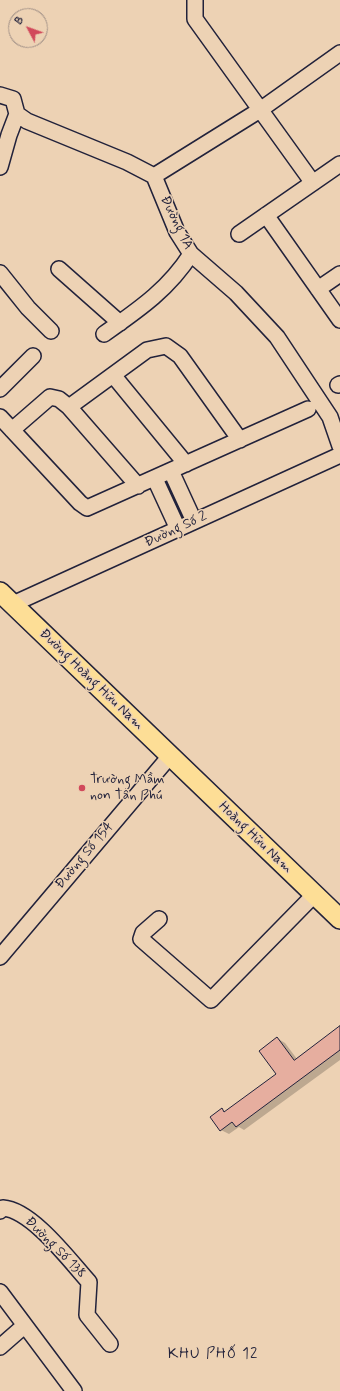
<!DOCTYPE html>
<meta charset="utf-8">
<style>
body{margin:0}
#map{position:relative;width:340px;height:1391px;overflow:hidden;background:#edd2b4;font-family:Mynerve,sans-serif}
canvas{display:block}
.north{position:absolute;left:8px;top:8px;width:40px;height:40px;box-sizing:border-box;background:#edd2b4;border:1px solid #9c8c84;border-radius:50%;rotate:311deg;font-size:11px;font-weight:700;line-height:16px;text-align:center;color:#22223b}
.north::after{content:'';display:block;margin:auto;width:14px;height:18px;background:#d1495b;clip-path:polygon(50% 0,100% 100%,50% 72%,0 100%)}
</style>
<div id="map">
<canvas width="340" height="1391"></canvas>
<div class="north">B</div>
</div>
<script>
const ctx = document.querySelector('canvas').getContext('2d');
ctx.lineJoin = 'round';
function fill(path, color) {
  ctx.fillStyle = color;
  ctx.fill(path, 'evenodd');
}
function stroke(path, color, width, dash) {
  ctx.strokeStyle = color;
  ctx.lineWidth = width;
  ctx.lineCap = dash ? 'butt' : 'round';
  ctx.setLineDash(dash || []);
  ctx.stroke(path);
}
function label(font, color, halo, rows, align = 'center') {
  ctx.font = font + ' Mynerve,sans-serif';
  ctx.lineWidth = 3;
  ctx.setLineDash([]);
  ctx.textBaseline = 'middle';
  ctx.strokeStyle = halo;
  ctx.fillStyle = color;
  for (const [text, x, y, turn = 0] of rows) {
    ctx.save();
    ctx.translate(x, y);
    ctx.rotate((+turn || 0) * Math.PI / 180);
    ctx.textAlign = isNaN(turn) ? turn : align;
    if (halo) ctx.strokeText(text, 0, 0);
    ctx.fillText(text, 0, 0);
    ctx.restore();
  }
}
const shadow = new Path2D(`
 M 340,1027 L 340,1060 L 244,1130 L 239,1127 L 229,1134 L 221,1130 L 222,1109 L 226,1112 L 277,1074 L 277,1038 L 285,1043 L 297,1059 Z`);
const building = new Path2D(`
 M 340,1026 L 340,1050 L 236,1127 L 232,1122 L 220,1131 L 210,1117 L 222,1108 L 224,1112 L 276,1074 L 259,1051 L 277,1037 L 294,1060 Z`);
const minor = new Path2D(`
 M 195,0 L 195,19 L 313,183
 M 0,95 L 13,99 L 17,114 L 27,121 L 127,162 L 154,176 L 177,232 L 191,254 L 236,293 L 277,337 L 330,417 L 340,446
 M 0,167 L 9,135 L 17,114
 M 154,176 L 260,110 L 340,53
 M 266,215 L 340,320
 M 239,234 L 340,164
 M 59,269 L 120,323
 M 0,273 L 28,308 L 51,331
 M 318,289 L 340,274
 M 104,334 C 138,310 168,290 191,254
 M 113,375 L 186,464
 M 338,385 L 340,384
 M 0,389 L 33,356
 M 69,407 L 147,350 L 166,346 L 180,356 L 240,440
 M 0,417 L 80,503 L 87,508 L 308,409
 M 12,430 L 50,397 L 59,399 L 69,407 L 138,486
 M 171,471 L 194,521
 M 155,479 L 178,529
 M 13,604 L 340,455
 M 159,919 L 143,933 L 141,939 L 211,1000 L 314,895
 M 0,957 L 170,756
 M 0,1211 L 3,1208 C 32,1210 70,1261 89,1282 L 87,1315 L 110,1344
 M 0,1292 L 74,1391
 M 0,1347 L 24,1326`);
const major = new Path2D(`
 M 0,592 L 340,919`);
const markers = [
 [82,788,4,"#d1495b"]
];
const streetNames = [
 ["Đường 1A",176,223,64],
 ["Đường Số 2",176,530,-25],
 ["Đường Hoàng Hữu Nam",91,680,44],
 ["Hoàng Hữu Nam",255,838,44],
 ["Đường Số 154",85,856,-50],
 ["Đường Số 138",55,1248,45]
];
const poiNames = [
 ["Trường Mầm",90,780],
 ["non Tân Phú",90,796]
];
const neighbourhoodNames = [
 ["KHU PHỐ 12",213,1355]
];
fill(shadow, '#0003');
fill(building, '#e6ae9f');
stroke(building, '#22223b', 1);
stroke(minor, '#22223b', 18);
stroke(major, '#22223b', 22);
stroke(minor, '#edd2b4', 15);
stroke(major, '#fdde96', 19);
for (const [x, y, r, color] of markers) {
  const dot = new Path2D();
  dot.arc(x, y, r, 0, 2 * Math.PI);
  ctx.fillStyle = color;
  ctx.fill(dot);
  stroke(dot, '#edd2b4', 1.5);
}
label('14px', '#22223b', '#edd2b4', streetNames);
label('14px', '#22223b', '#edd2b4', poiNames, 'left');
ctx.letterSpacing = '1px';
label('15px', '#22223b', '#edd2b4', neighbourhoodNames);
ctx.letterSpacing = '0px';
</script>
